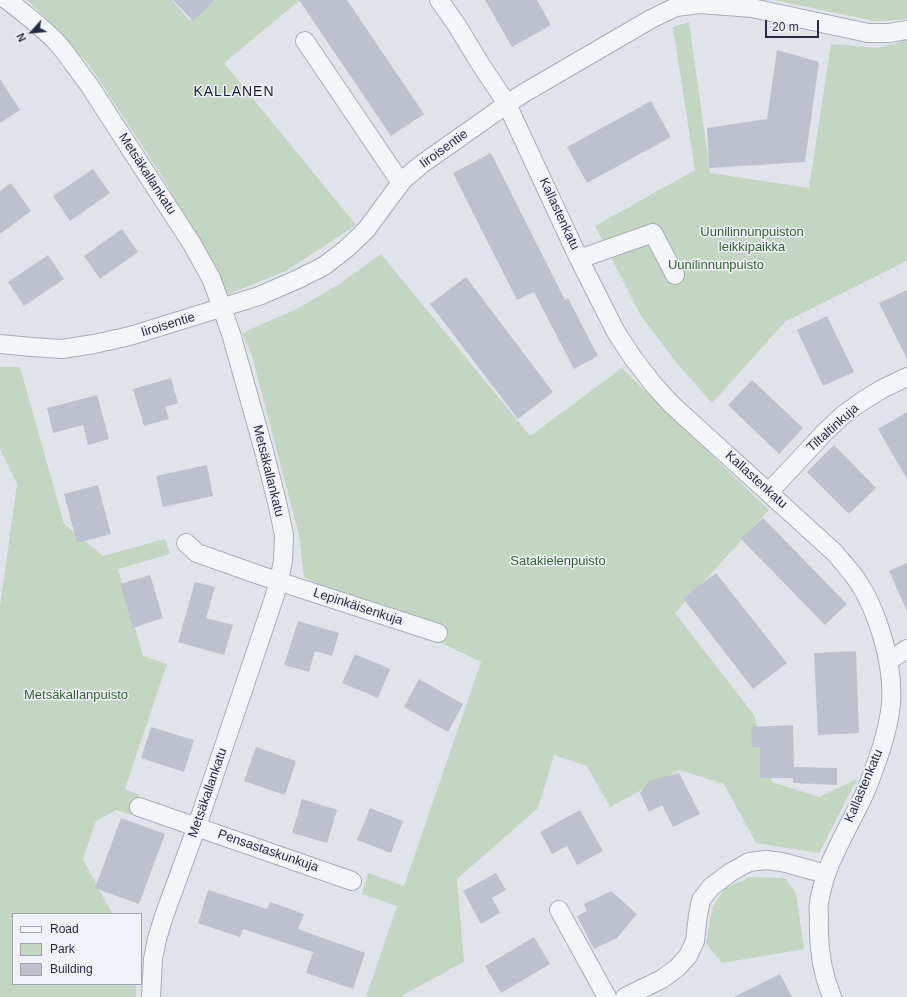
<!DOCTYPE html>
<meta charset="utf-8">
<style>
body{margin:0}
#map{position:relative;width:907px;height:997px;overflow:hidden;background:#e1e3eb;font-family:Helvetica,sans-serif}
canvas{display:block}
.legend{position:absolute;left:12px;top:913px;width:130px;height:72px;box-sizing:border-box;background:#f1f2f8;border:1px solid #a0a3b0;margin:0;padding:5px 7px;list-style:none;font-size:12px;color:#272c45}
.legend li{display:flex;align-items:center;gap:8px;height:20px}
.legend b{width:20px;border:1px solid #a0a3b0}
.north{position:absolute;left:12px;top:12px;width:40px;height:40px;-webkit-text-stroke:3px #f1f2f8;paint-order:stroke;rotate:243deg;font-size:11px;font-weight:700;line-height:16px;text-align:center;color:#272c45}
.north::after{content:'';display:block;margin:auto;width:14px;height:18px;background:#272c45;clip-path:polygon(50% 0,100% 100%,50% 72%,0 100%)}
.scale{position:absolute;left:765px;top:20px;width:54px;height:18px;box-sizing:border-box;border:2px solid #272c45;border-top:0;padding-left:5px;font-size:12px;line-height:14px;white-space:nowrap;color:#272c45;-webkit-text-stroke:3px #f1f2f8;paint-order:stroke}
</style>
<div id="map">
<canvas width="907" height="997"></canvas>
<ul class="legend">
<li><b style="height:5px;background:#f4f5f9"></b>Road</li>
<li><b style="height:11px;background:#c2d6c1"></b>Park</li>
<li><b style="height:11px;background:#bdc1cf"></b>Building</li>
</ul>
<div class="north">N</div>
<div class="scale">20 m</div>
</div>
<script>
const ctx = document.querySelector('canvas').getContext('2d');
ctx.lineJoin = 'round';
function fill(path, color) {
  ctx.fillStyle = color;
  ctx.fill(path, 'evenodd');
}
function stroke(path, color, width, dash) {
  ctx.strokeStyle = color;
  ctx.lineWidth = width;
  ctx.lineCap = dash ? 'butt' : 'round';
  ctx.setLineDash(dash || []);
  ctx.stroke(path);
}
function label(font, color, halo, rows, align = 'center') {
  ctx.font = font + ' Helvetica,sans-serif';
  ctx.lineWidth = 3;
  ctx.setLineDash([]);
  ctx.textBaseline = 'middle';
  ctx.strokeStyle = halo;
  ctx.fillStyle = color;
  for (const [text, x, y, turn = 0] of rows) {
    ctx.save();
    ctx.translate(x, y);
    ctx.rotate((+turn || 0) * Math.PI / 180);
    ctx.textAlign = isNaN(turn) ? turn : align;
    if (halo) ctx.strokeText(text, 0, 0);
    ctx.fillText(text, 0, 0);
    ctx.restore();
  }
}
const green = new Path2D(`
 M 27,0 L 172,0 L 190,21 L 216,0 L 300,0 L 224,63 L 356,225 L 286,271 L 226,295 L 218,276 L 160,173 L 90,66 L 44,16 Z
 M 774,0 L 907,0 L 907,18 L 903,20 L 875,21 Z
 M 689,22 L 710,173 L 809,188 L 831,44 L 878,48 L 907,40 L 907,261 L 785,322 L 712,403 L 676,362 L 641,316 L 595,226 L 695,170 L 673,27 Z
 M 381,254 L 530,436 L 622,368 L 677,422 L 769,510 L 675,613 L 754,715 L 772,782 L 819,797 L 857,779 L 819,853 L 756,843 L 724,784 L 679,770 L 610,807 L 587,766 L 554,755 L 538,808 L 457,879 L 464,962 L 403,995 L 404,997 L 366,997 L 397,906 L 362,894 L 368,873 L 404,886 L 481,662 L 304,577 L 299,535 L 252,356 L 242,333 L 297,309 L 338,285 Z
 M 0,367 L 20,367 L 64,524 L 103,556 L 165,539 L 170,554 L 118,569 L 143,656 L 167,664 L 125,789 L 139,795 L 132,815 L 116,810 L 96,821 L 83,859 L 112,914 L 13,914 L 13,984 L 136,984 L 136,997 L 0,997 L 0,606 L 17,484 L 0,449 Z
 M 750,877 L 785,878 L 796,893 L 804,949 L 722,963 L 706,943 L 712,909 L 724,889 Z`);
const building = new Path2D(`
 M 173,0 L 215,0 L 193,21 Z
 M 299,0 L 347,0 L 424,114 L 391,136 Z
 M 485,0 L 537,0 L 551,25 L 512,47 Z
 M 777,50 L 819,62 L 805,162 L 709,168 L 707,128 L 767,119 Z
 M 0,79 L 20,110 L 0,123 Z
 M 651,101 L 671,137 L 587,183 L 567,147 Z
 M 491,153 L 565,300 L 568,298 L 598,356 L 574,369 L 534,292 L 517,300 L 453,173 Z
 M 93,169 L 110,193 L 70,221 L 53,196 Z
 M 11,183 L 31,211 L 0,234 L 0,191 Z
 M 122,229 L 138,252 L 100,279 L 84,256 Z
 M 48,255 L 64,279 L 24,306 L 8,282 Z
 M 466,277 L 553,392 L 518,419 L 430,304 Z
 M 907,290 L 907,359 L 879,303 Z
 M 827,316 L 854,372 L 823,386 L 797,330 Z
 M 171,378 L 178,403 L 165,407 L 169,419 L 144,426 L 133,389 Z
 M 752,380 L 803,428 L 779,454 L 728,405 Z
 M 97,395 L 109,439 L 88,445 L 83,425 L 53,433 L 47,408 Z
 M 907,412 L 907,479 L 878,429 Z
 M 834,445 L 876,488 L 849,514 L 807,472 Z
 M 207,465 L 213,496 L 163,507 L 156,476 Z
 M 98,485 L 111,534 L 77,543 L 64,494 Z
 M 763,518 L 847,604 L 825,625 L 741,539 Z
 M 907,563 L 907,611 L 889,571 Z
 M 716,573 L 787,663 L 753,689 L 683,598 Z
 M 150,575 L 163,618 L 133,628 L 120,584 Z
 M 195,582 L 215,587 L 206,618 L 233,625 L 224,655 L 178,642 Z
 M 298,621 L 339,633 L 332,656 L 315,651 L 309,672 L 284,665 Z
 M 856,651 L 859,733 L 818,735 L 814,653 Z
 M 355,654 L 390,669 L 378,698 L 342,683 Z
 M 419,679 L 463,704 L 448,732 L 404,707 Z
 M 793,725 L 794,767 L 837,768 L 837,785 L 793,783 L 793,778 L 760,778 L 760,747 L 752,747 L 751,727 Z
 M 151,727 L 194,740 L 184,772 L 141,758 Z
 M 256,747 L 296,761 L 285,795 L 244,781 Z
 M 679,773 L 700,814 L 673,827 L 662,805 L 649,812 L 640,793 L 650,780 Z
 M 302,799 L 337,810 L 327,843 L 292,833 Z
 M 370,808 L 403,821 L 391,853 L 357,840 Z
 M 580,810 L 603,851 L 577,865 L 567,846 L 552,854 L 540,832 Z
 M 121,818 L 165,834 L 139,904 L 95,888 Z
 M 496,873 L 506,890 L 492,898 L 500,913 L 481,924 L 463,891 Z
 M 208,890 L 267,909 L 270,902 L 304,914 L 298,929 L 365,953 L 353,989 L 306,973 L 313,952 L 243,929 L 240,937 L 198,923 Z
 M 611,891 L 637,914 L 617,938 L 594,949 L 577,916 L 587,911 L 584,904 Z
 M 534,937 L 550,964 L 501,993 L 485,966 Z
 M 780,974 L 792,997 L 734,997 Z`);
const minor = new Path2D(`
 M 7,0 C 25,14 44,28 59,45 C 70,58 79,72 89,85 L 192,244 L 211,278 L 222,308 L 232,337 L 264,451 L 277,502 L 284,535 L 283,561 L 279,581 L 274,598 L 197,826 L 164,916 L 157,939 L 153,959 L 151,997
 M 439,0 L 456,24 L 481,65 L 507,104 L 518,128 L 579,259 L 616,332 L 633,358 L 653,384 L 671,404 L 835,553 C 843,563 852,572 859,583 C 879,615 894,666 891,704 C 888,733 877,762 867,788 C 857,811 845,831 835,853 C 827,869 822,886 819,902 C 818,908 819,914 819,920 C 818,947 822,973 832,997
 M 305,41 L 401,183
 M 579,259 L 653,233 L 675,275
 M 0,344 L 32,347 L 62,349 L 94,344 L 130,336 L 259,296 L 296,280 L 324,266 L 346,249 L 366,230 L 403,180 L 422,164 L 507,104 L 524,93 L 651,19 L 676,7 L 700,4 L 752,8 L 868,33 L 889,33 L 907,30
 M 769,492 L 825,432 L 843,415 L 861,402 L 882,389 L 907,377
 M 186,543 L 197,553 L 262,576 L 438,633
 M 888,661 L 907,649
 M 139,807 L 352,881
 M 559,910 L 607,997
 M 625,997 L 662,979 L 677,968 L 688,956 L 695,941 L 698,915 L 701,900 L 711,887 L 731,872 L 749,862 L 766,860 L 782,862 L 826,874`);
const streetNames = [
 ["Iiroisentie",444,149,-36],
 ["Metsäkallankatu",147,174,57],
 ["Kallastenkatu",559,214,65],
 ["Iiroisentie",168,325,-17],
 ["Tiltaltinkuja",833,428,-42],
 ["Metsäkallankatu",268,471,76],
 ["Kallastenkatu",756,480,42],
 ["Lepinkäisenkuja",358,607,18],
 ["Kallastenkatu",864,786,-67],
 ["Metsäkallankatu",208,793,-71],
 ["Pensastaskunkuja",268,851,19]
];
const parkNames = [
 ["Uunilinnunpuiston",752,232],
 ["leikkipaikka",752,247],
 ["Uunilinnunpuisto",716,265],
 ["Satakielenpuisto",558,561],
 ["Metsäkallanpuisto",76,695]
];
const neighbourhoodNames = [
 ["KALLANEN",234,92]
];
fill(green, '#c2d6c1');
fill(building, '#bdc1cf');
stroke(minor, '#a9acb9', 20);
stroke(minor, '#f4f5f9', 18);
label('13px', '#272c45', '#f1f2f8', streetNames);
label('13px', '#336232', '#f1f2f8', parkNames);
ctx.letterSpacing = '1px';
label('14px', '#191e36', '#f1f2f8', neighbourhoodNames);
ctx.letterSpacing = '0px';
</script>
